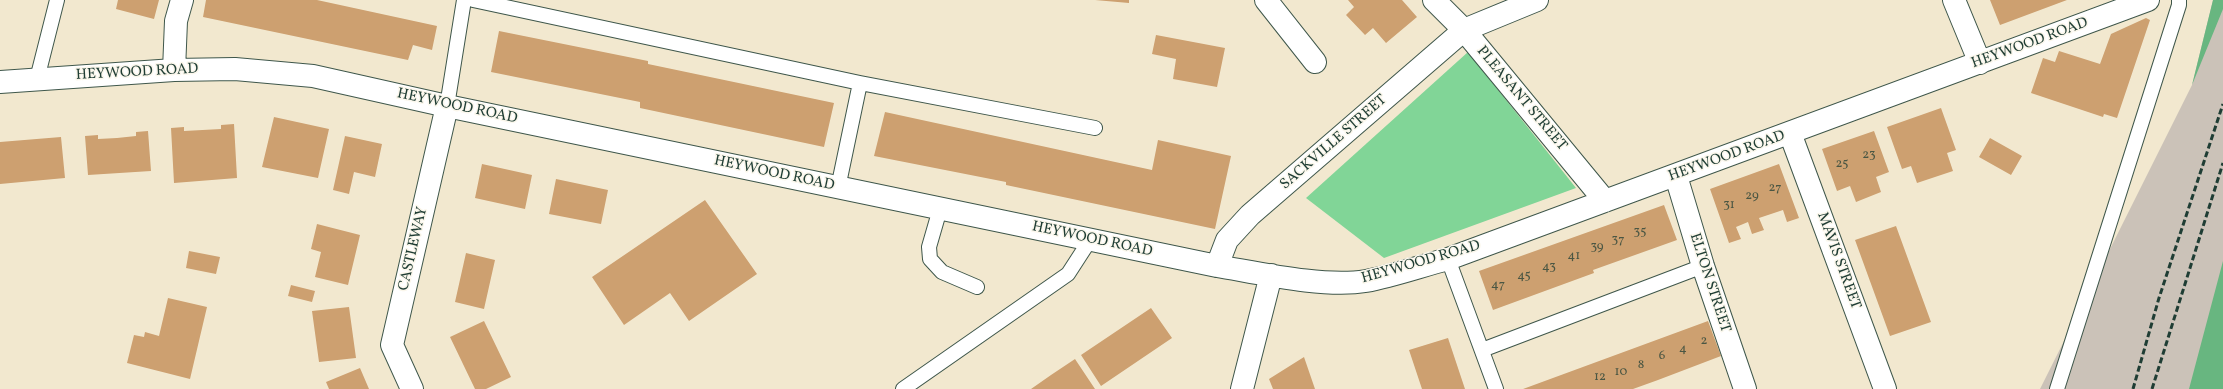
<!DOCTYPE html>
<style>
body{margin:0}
canvas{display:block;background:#f2e8cf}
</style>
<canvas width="2223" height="389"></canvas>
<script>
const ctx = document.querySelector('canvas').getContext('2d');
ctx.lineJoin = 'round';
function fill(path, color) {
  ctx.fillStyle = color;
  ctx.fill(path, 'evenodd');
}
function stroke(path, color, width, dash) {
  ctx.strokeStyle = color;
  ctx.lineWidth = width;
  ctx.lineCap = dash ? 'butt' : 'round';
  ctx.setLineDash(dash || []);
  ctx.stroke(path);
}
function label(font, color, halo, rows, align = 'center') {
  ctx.font = font + ' Vollkorn,serif';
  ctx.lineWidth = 3;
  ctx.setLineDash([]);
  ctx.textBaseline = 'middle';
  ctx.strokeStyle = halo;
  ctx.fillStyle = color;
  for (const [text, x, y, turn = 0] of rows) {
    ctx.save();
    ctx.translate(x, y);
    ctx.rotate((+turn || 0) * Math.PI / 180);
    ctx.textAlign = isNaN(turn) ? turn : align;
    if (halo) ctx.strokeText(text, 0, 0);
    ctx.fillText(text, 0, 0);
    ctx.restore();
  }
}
const industrial = new Path2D(`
 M 2213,0 L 2223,0 L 2223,389 L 2040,389 L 2192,85 Z`);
const green = new Path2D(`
 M 1468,52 L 1576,188 L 1384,258 L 1306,198 Z`);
const forest = new Path2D(`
 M 2213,0 L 2223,0 L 2223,9 L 2192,85 Z
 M 2223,261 L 2223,389 L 2189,389 Z`);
const building = new Path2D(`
 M 118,0 L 159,0 L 154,19 L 116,9 Z
 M 206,0 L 317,0 L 437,26 L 432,50 L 413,45 L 408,60 L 203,17 Z
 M 1095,0 L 1129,0 L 1129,3 Z
 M 1348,0 L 1402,0 L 1417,17 L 1386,43 L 1373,28 L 1365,35 L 1346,15 L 1354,7 Z
 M 1990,0 L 2067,0 L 2000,25 Z
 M 2146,18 L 2150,20 L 2117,118 L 2104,114 L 2103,117 L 2031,93 L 2043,58 L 2055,62 L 2059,51 L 2100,64 L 2111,34 Z
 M 499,31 L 648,61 L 648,64 L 834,103 L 824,147 L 640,108 L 640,102 L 491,72 Z
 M 1156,35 L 1225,48 L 1217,87 L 1173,79 L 1176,59 L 1152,54 Z
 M 1941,108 L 1956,150 L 1947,153 L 1953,171 L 1917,183 L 1911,166 L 1902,169 L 1887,127 Z
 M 885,112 L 1152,170 L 1158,140 L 1231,156 L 1215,229 L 1006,185 L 1006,182 L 874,156 Z
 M 274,117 L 329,129 L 318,178 L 262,167 Z
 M 234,124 L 237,178 L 174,183 L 171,128 L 184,127 L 184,131 L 221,129 L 221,125 Z
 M 148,131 L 151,171 L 88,175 L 85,136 L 98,135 L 98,139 L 117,138 L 136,136 L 136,132 Z
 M 1874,131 L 1889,172 L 1876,177 L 1881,192 L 1856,202 L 1850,186 L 1837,191 L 1822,149 Z
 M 345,136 L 382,144 L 375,177 L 354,172 L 349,194 L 333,190 Z
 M 61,137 L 65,178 L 0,184 L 0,142 Z
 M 1990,138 L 2022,156 L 2011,175 L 1979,157 Z
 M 482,164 L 532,175 L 525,209 L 475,198 Z
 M 1779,164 L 1799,218 L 1787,222 L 1783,210 L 1759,218 L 1764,230 L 1752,234 L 1748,222 L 1736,227 L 1741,239 L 1729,243 L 1710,189 Z
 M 556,179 L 608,190 L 601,224 L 549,214 Z
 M 705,200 L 757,274 L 689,321 L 670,293 L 624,325 L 592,277 Z
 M 1664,205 L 1677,240 L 1593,270 L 1594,273 L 1493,310 L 1479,271 Z
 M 317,224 L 360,235 L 348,285 L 315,277 L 321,252 L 311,249 Z
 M 1896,226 L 1931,322 L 1890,336 L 1855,240 Z
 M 189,251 L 220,257 L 216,274 L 186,268 Z
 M 466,253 L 495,260 L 484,309 L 455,302 Z
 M 291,285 L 315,291 L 312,302 L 288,296 Z
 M 168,298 L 207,307 L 190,379 L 127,363 L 134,335 L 144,337 L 145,332 L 159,336 Z
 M 349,307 L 356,358 L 319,362 L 312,311 Z
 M 1151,308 L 1172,338 L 1101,386 L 1081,355 Z
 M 484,321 L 511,377 L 486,389 L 475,389 L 450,337 Z
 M 1708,321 L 1721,356 L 1658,380 L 1633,389 L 1523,389 Z
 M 1448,338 L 1465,389 L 1422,389 L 1409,350 Z
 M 1304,357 L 1315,389 L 1273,389 L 1269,379 Z
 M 1075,359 L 1095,389 L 1031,389 L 1051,375 Z
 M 360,368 L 369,389 L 329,389 L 326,382 Z`);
const service = new Path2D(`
 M 473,0 L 860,83 L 1095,128
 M 37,79 L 57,0
 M 447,106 L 464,0
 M 838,188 L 860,83
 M 940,209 L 929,247 L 930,259 L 942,272 L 977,287
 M 1448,259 L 1496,389
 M 1482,350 L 1703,266
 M 903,389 L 1068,274 L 1090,240
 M 2057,389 L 2179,5 L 2179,0`);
const minor = new Path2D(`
 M 1266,0 L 1315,62
 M 1434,0 L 1464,30 L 1605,201
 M 1954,0 L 1980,63
 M 174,70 L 176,21 L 182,0
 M 0,82 L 174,70 L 235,69 L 313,76 L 447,106 L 1217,266 C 1259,273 1324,288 1366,281 C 1393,276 1421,266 1448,259 L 2148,0
 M 1790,133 L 1885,389
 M 1676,176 L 1703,266 L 1745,389
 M 1217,266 L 1227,240 L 1250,215 L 1464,30 L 1537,0
 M 412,389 L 392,345 L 447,106
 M 1242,389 L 1271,275`);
const rail = new Path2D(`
 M 2133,389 L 2159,298 L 2223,104
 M 2152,389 L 2223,163`);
const numberNames = [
 ["23",1869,156],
 ["25",1842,165],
 ["27",1775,189],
 ["29",1752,197],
 ["31",1729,206],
 ["35",1640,233],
 ["37",1618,241],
 ["39",1597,248],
 ["41",1574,257],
 ["43",1549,268],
 ["45",1524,277],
 ["47",1498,286],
 ["2",1704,342],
 ["4",1683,350],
 ["6",1662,357],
 ["8",1641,366],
 ["10",1621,373],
 ["12",1600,378]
];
const streetNames = [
 ["HEYWOOD ROAD",2030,44,-20],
 ["HEYWOOD ROAD",137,73,-3],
 ["PLEASANT STREET",1521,99,50],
 ["HEYWOOD ROAD",457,107,12],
 ["SACKVILLE STREET",1334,143,-41],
 ["HEYWOOD ROAD",1727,157,-20],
 ["HEYWOOD ROAD",774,174,12],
 ["HEYWOOD ROAD",1092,240,12],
 ["CASTLEWAY",414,249,-77],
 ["MAVIS STREET",1838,261,70],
 ["HEYWOOD ROAD",1421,263,-16],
 ["ELTON STREET",1709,283,72]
];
fill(industrial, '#cbc2b8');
fill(green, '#81d597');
fill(forest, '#68b680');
fill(building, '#cda070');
stroke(service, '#3f574b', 16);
stroke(minor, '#3f574b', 24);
stroke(service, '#fff', 14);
stroke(minor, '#fff', 22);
stroke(rail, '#1f3d34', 3, [6, 3]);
label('13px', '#4a5643', null, numberNames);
label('15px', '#1f3d34', '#fbf7ec', streetNames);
</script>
